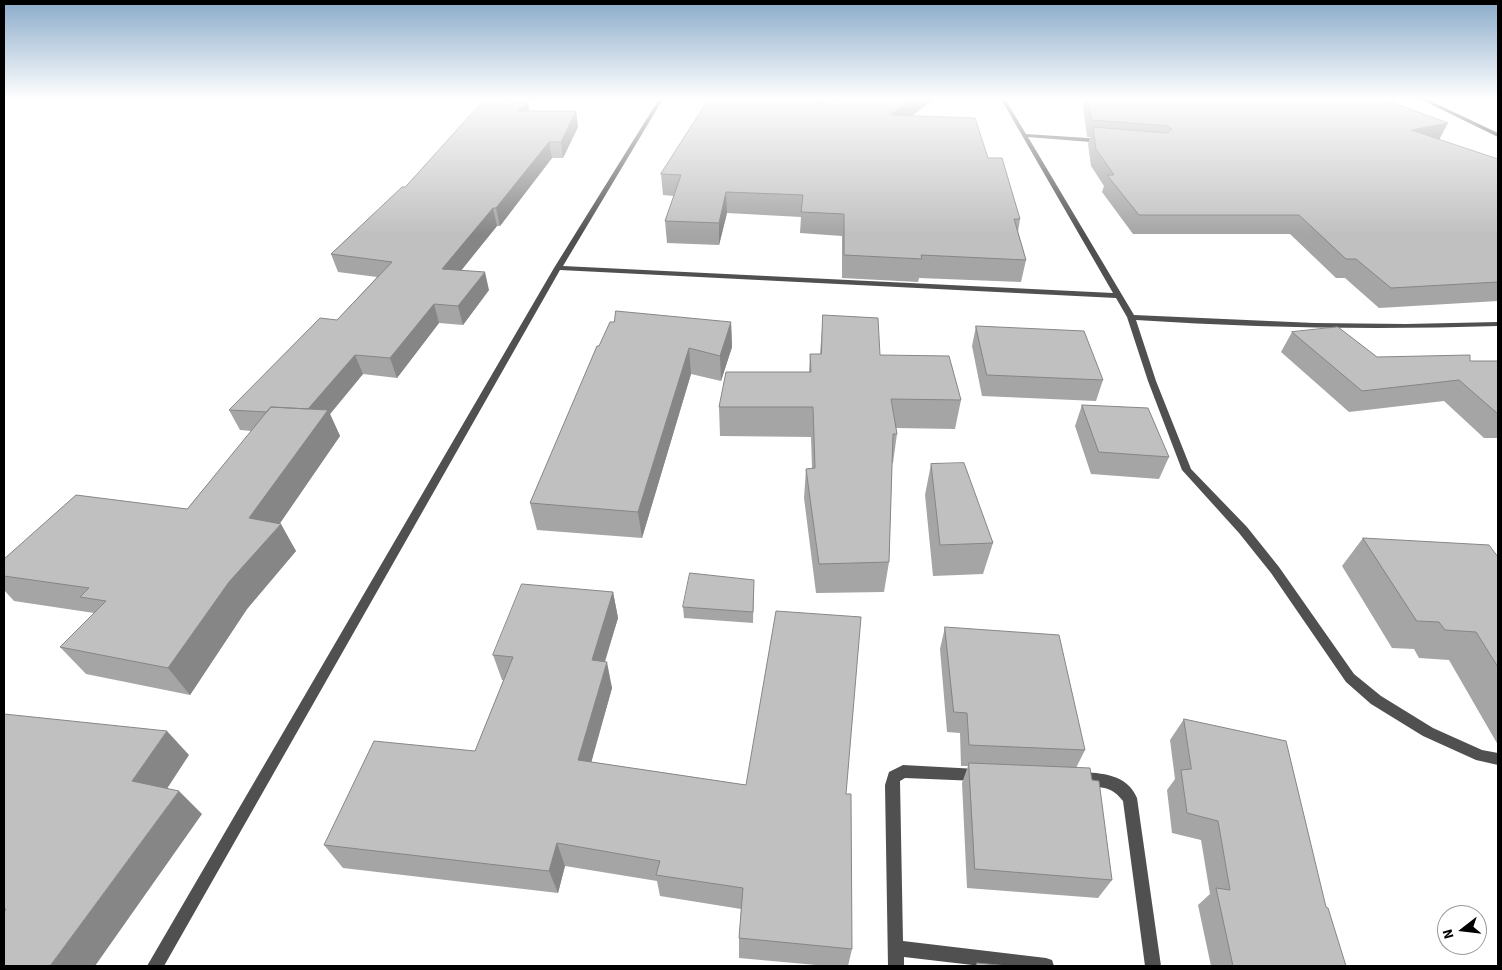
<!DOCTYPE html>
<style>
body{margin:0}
#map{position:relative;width:1502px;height:970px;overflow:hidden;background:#fff;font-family:"Source Sans 3",sans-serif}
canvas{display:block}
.frame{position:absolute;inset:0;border:5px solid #000;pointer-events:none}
.north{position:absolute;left:1437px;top:905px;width:50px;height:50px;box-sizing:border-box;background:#fff;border:1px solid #999;border-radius:50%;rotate:254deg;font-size:14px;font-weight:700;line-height:20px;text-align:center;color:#000}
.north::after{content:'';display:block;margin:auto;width:18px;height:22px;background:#000;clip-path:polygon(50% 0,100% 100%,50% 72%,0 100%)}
</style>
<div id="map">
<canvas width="1502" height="970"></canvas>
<div class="frame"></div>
<div class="north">N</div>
</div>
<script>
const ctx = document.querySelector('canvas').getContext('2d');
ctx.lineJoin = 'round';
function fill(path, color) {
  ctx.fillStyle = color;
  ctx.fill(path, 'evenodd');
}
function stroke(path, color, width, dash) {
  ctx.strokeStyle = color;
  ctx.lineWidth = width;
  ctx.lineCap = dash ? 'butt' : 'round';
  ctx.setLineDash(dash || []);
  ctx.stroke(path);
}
const street = new Path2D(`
 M 659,99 L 663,99 L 563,266 L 1113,293 L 1001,99 L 1005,99 L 1026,134 L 1103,139 L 1106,141 L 1103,143 L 1028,137 L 1134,315 L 1314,323 L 1406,324 L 1498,322 L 1498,326 C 1377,330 1257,328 1136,320 L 1156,381 L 1191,469 L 1247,527 L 1279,567 L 1354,674 L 1381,696 L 1433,728 L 1482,750 L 1498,753 L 1498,765 L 1476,760 L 1423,736 L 1371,704 L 1346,682 L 1271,573 L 1239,533 L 1182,470 L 1148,381 L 1127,317 L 1116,298 L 560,270 L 164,966 L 147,966 L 554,268 Z
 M 903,765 L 977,769 L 982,770 L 984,775 L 982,780 L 977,781 L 905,778 L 900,781 L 903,941 L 1046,958 L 1052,960 L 1054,966 L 981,966 L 904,957 L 904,966 L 888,966 L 885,785 L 889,772 Z
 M 1079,772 C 1102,773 1127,774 1137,798 L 1161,966 L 1145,966 L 1123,801 C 1107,780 1094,791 1074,784 L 1072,779 L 1074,774 Z`);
const secondary = new Path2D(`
 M 1420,99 L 1426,99 L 1498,133 L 1498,137 Z`);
const wall = new Path2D(`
 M 709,99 L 825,99 L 824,105 L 834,99 L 930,99 L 929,103 L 912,116 L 988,158 L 1020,219 L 1018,232 L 1026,260 L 1021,282 L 919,278 L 918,282 L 842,278 L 842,236 L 800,233 L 801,217 L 727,213 L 719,245 L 667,243 L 665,221 L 674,196 L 663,195 L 661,174 Z
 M 1082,99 L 1383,99 L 1439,140 L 1498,159 L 1498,301 L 1379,308 L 1345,278 L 1336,278 L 1290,234 L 1133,234 L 1102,192 L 1104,186 L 1091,166 L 1088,144 L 1090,137 L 1087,137 Z
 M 529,111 L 576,111 L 578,127 L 563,158 L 552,158 L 500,226 L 497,226 L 461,270 L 489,290 L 463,325 L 439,323 L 397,378 L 363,374 L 330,414 L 340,436 L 279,524 L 296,551 L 247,609 L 190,695 L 86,674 L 60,647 L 94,613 L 14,601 L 4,590 L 4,559 L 187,509 L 252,431 L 240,430 L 229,410 L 337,320 L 377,277 L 338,272 L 331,254 L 405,187 Z
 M 823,315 L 880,355 L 961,400 L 955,429 L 896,428 L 897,434 L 893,463 L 892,463 L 889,562 L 884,592 L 816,593 L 804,498 L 806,469 L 812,468 L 811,437 L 720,436 L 719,407 L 809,372 L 810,354 L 820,354 Z
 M 731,322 L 732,347 L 721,381 L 691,374 L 642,538 L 537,530 L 530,503 L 599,346 Z
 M 976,326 L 1103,380 L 1096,401 L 982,396 L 972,346 Z
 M 1292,332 L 1377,357 L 1470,361 L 1498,361 L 1498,438 L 1484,438 L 1444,401 L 1349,412 L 1281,352 Z
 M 1082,405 L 1169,457 L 1159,479 L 1091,474 L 1075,426 Z
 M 931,464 L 993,543 L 983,574 L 933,576 L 925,495 Z
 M 1363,538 L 1498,557 L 1498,745 L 1449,660 L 1419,658 L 1414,649 L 1392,648 L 1342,566 Z
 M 754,580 L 753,623 L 684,618 L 683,607 Z
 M 613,592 L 618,618 L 605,662 L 612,688 L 591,762 L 746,785 L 846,794 L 852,949 L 848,966 L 827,966 L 739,958 L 739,938 L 741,909 L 660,896 L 657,881 L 565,866 L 558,893 L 343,868 L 324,845 L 475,751 L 504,680 L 502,680 L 493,655 Z
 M 945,627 L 1085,750 L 1076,768 L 1112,880 L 1098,898 L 967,888 L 962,783 L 968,766 L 961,766 L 960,733 L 947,732 L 940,649 Z
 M 1184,719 L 1326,907 L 1346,966 L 1211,966 L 1198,905 L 1210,894 L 1201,840 L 1172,833 L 1167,790 L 1175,779 L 1170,740 Z`);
const shadedWall = new Path2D(`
 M 823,99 L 825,99 L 820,125 L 821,106 Z
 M 913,99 L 930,99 L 929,103 L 887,134 L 890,115 Z
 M 528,102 L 530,117 L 518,111 Z
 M 576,111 L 578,127 L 563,158 L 561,142 Z
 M 1448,123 L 1439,140 L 1411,130 Z
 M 549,142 L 552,158 L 500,226 L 496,208 Z
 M 726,192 L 727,213 L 719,245 L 719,223 Z
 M 493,208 L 497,226 L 448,287 L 442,269 Z
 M 485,272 L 489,290 L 463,325 L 458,306 Z
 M 434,304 L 439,323 L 397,378 L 390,358 Z
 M 731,322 L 732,347 L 721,381 L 720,356 Z
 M 689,348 L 691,374 L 642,538 L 638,512 Z
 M 355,355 L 363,374 L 330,414 L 340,436 L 272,535 L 281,524 L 296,551 L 247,609 L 190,695 L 168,668 L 229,582 L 249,518 L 303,414 Z
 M 613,592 L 618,618 L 597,686 L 592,660 Z
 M 607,662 L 612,688 L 585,785 L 578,760 Z
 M 167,731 L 189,755 L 157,804 L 132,781 Z
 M 179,791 L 202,814 L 95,966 L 50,966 Z
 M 557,843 L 565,866 L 558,893 L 549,871 Z`);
const building = new Path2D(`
 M 485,99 L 528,102 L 518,111 L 576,111 L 561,142 L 549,142 L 496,208 L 493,208 L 442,269 L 485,272 L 458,306 L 434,304 L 390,358 L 355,355 L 308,409 L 271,407 L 267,412 L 229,410 L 320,318 L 337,320 L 392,262 L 331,254 L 402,187 L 405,187 Z
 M 709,99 L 823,99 L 821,106 L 834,99 L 913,99 L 890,115 L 975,118 L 988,158 L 1002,158 L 1020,219 L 1014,219 L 1026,260 L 921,255 L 922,259 L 844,255 L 844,214 L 801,212 L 803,195 L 726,192 L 719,223 L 665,221 L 681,175 L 661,174 Z
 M 1088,99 L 1383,99 L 1448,123 L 1411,130 L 1498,159 L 1498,282 L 1391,288 L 1356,259 L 1346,259 L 1299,215 L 1139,215 L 1107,175 L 1114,175 L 1096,149 L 1093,127 L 1167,133 L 1172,129 L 1168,126 L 1092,120 Z
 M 616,311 L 731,322 L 720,356 L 689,348 L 638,512 L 530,503 L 597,346 L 599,346 L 610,322 L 614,322 Z
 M 823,315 L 878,318 L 880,355 L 949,356 L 961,400 L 891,399 L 897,434 L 893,434 L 889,562 L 819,564 L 806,469 L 815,468 L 813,407 L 719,407 L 726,372 L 811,372 L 810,354 L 821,354 Z
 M 976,326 L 1084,331 L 1103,380 L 987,375 Z
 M 1338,327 L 1377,357 L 1470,355 L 1470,361 L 1498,361 L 1498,414 L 1459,380 L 1362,391 L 1292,332 Z
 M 1082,405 L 1148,408 L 1169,457 L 1099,452 Z
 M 271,407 L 328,410 L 249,518 L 281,524 L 229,582 L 168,668 L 60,647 L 106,601 L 80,597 L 89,588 L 4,576 L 4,559 L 76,495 L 187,509 Z
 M 964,463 L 993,543 L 940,545 L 931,464 Z
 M 1363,538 L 1489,545 L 1498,557 L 1498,667 L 1476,632 L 1445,630 L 1439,622 L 1417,621 Z
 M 690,573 L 754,580 L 753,612 L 683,607 Z
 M 522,584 L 613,592 L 592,660 L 607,662 L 578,760 L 746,785 L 776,611 L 861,617 L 846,794 L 851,794 L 852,949 L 739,938 L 743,888 L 656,875 L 660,861 L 557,843 L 549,871 L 324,845 L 374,741 L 475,751 L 513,657 L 493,655 Z
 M 945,627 L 1059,635 L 1085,750 L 969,745 L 967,713 L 954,712 Z
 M 4,714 L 167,731 L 132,781 L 179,791 L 50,966 L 4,966 L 4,912 L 6,909 L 4,909 Z
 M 1184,719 L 1286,741 L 1326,907 L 1328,908 L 1346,966 L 1233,966 L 1216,888 L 1230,890 L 1218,821 L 1187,813 L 1181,770 L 1191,769 Z
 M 969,763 L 1090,768 L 1092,780 L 1099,781 L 1112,880 L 975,869 Z
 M 977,963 L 1009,966 L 977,966 Z`);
fill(street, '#505050');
fill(secondary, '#1d1d1d');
fill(wall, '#a5a5a5');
fill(shadedWall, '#868686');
fill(building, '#c0c0c0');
stroke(building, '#868686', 1);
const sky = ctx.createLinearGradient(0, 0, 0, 235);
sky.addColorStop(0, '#8aabca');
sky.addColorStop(0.42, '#fff');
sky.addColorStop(1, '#ffffff00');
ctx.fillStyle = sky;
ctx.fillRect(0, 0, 1502, 235);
</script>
